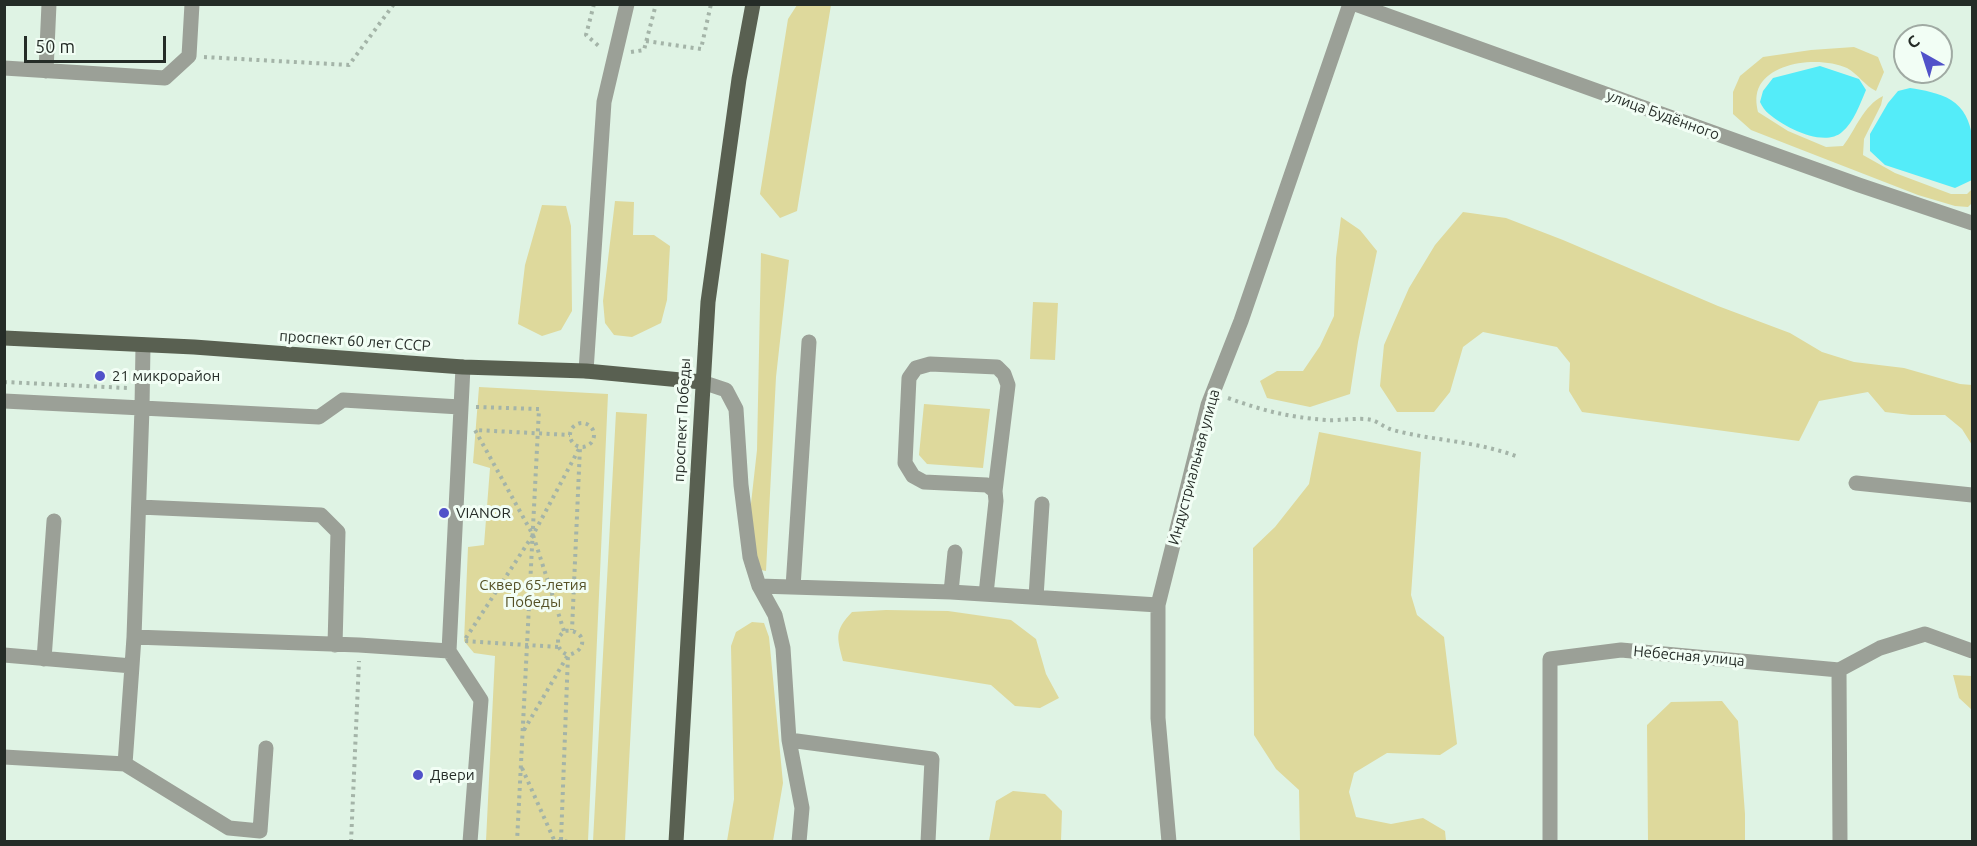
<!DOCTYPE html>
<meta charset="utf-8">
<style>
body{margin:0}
#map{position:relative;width:1977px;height:846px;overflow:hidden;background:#dff3e4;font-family:Ubuntu,sans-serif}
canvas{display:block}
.frame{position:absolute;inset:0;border:6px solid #252c27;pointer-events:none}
.north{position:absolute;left:1893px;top:24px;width:60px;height:60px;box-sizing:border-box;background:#f2fef5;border:2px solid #a0aaa3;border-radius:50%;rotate:321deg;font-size:16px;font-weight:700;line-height:24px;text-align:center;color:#252c27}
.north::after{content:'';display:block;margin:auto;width:21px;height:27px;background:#5152c9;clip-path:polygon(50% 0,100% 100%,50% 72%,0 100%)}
.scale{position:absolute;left:24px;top:36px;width:142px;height:27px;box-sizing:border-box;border:3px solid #252c27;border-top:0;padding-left:8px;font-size:18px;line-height:21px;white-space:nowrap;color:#252c27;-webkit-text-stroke:4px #f2fef5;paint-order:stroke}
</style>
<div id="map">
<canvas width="1977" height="846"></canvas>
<div class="frame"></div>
<div class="north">С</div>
<div class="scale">50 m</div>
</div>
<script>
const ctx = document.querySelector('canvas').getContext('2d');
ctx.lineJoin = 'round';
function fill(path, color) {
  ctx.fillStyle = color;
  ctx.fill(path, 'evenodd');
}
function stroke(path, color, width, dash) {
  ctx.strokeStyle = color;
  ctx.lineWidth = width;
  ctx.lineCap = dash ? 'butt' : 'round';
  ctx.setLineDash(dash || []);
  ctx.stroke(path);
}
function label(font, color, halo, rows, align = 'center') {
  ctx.font = font + ' Ubuntu,sans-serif';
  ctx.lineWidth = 6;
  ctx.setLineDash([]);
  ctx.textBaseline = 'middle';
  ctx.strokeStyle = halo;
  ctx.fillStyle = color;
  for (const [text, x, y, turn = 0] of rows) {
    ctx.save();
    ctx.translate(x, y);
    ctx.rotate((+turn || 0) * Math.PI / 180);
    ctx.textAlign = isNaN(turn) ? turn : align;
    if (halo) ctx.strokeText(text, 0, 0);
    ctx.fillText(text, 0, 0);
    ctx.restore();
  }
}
const green = new Path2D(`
 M 797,5 L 831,5 L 797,211 L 780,218 L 760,194 L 788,19 Z
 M 1854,47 L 1878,57 L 1884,72 L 1876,91 C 1865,86 1858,74 1847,68 C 1823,57 1775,60 1760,85 C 1755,94 1756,103 1758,112 L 1788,131 L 1826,147 L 1843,146 C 1856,129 1863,106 1883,96 L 1881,105 L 1864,139 L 1863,155 L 1895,173 L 1951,194 L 1967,194 L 1972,189 L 1972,203 L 1968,207 L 1955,206 L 1918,195 L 1797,148 L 1751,130 L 1733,114 L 1733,92 L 1740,76 L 1763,57 L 1811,50 Z
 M 615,201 L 634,202 L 633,235 L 654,235 L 670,246 L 667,300 L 661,323 L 632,337 L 614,335 L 605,323 L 603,301 Z
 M 542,205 L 566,206 L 571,226 L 572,311 L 561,330 L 542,336 L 518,324 L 525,265 Z
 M 1463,212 L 1506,218 L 1563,240 L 1718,306 L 1790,333 L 1822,352 L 1854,362 L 1904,368 L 1960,384 L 1972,385 L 1972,445 L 1962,429 L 1945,415 L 1911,415 L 1885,412 L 1868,392 L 1819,401 L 1799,441 L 1582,412 L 1569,391 L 1570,363 L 1557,347 L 1483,332 L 1463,347 L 1450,392 L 1434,412 L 1397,412 L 1380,386 L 1384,345 L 1409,288 L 1435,245 Z
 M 1341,217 L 1360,230 L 1377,251 L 1358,342 L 1350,394 L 1310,407 L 1267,398 L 1260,381 L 1277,371 L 1303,371 L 1320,346 L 1334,316 L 1336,258 Z
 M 761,253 L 789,260 L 776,377 L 766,571 L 745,567 L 747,539 L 757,450 Z
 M 1033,302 L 1058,303 L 1055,360 L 1030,359 Z
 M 479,387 L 608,394 L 588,841 L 486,841 L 495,656 L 474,653 L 464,641 L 468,547 L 484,545 L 490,468 L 473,463 Z
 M 924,404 L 990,409 L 983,468 L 927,464 L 919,455 Z
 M 616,412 L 647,414 L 625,841 L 593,841 Z
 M 1319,432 L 1421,452 L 1411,595 L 1417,615 L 1444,637 L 1457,744 L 1440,755 L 1387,753 L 1354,773 L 1349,792 L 1356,817 L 1391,824 L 1423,818 L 1445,831 L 1446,841 L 1300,841 L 1299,790 L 1276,769 L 1254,735 L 1253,548 L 1275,527 L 1309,484 Z
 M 886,610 L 948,611 L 1011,620 L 1036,639 L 1046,674 L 1059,698 L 1040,708 L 1015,706 L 991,685 L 843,661 C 837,637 834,631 852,612 Z
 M 752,622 L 764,623 L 769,637 L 783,783 L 773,841 L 727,841 L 734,799 L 731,646 L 736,632 Z
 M 1953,675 L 1972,676 L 1972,710 L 1959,698 Z
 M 1722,701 L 1738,721 L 1745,814 L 1745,841 L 1648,841 L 1647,725 L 1671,702 Z
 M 1013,791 L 1045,794 L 1062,811 L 1061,841 L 989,841 L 996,801 Z`);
const water = new Path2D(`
 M 1820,66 L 1859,79 L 1866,90 C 1860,104 1854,122 1842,132 C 1824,148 1784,127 1769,114 C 1765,111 1762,106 1760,102 L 1763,91 L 1773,78 Z
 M 1910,88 C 1923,90 1940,93 1951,100 C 1977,116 1974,153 1972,180 L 1955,188 L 1885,165 L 1870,151 L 1870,134 L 1888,103 L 1898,91 Z`);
const path = new Path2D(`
 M 594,4 L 586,35 L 600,47
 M 646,41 L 701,49 L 711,4
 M 631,52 L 644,50 L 656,4
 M 204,57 L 349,65 L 394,4
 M 4,382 L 127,388
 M 1228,398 C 1264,411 1288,417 1326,420 C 1340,421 1358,417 1372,420 C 1379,422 1385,428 1393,430 C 1434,441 1478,441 1518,457
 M 476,407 L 539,409 L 517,842
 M570 435a12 12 0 1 1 24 0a12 12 0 1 1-24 0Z
 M 564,631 L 533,535 L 475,430 L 570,435
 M 558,647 L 464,641 L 533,535 L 580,447 L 572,630
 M 524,730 L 568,655 C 589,651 586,628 564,631 L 558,638 C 558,647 559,651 568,655
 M 522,768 L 555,842
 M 561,840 L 568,655
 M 351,842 L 359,661
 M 558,842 L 561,840 L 568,842`);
const minor = new Path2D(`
 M 1355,4 L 1859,185 L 1972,223
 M 4,68 L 165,78 L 189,56 L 192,4
 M 46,71 L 49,4
 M 143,345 L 142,408 L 319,417 L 343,400 L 460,407
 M 463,367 L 449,651 L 481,700 L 470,842
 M 586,371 L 604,102 L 627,4
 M 702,382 L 726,390 L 736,409 L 741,485 L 750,557 L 759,586 L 775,615 L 783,648 L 789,740 L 802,808 L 799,842
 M 4,401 L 142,408 L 134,637 L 359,645 L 449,651
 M 1856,483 L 1972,495
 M 139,507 L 321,515 L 338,532 L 335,645
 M 759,586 L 951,592 L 1158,605
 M 793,587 L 809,342
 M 951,592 L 955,552
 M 986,594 L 996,501 L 995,491 L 987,485 L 924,482 L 913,476 L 905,463 L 909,378 L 916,368 L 930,364 L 997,367 L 1004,374 L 1008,385 L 995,491
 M 1036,597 L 1042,504
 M 4,655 L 132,666 L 134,637
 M 44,659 L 54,521
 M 1839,670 L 1880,648 L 1925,634 L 1972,651
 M 789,740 L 932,759 L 928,842
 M 4,757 L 125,764 L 229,828 L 260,831 L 266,748
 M 125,764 L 132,666
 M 1169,842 L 1158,718 L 1158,605 L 1208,405 L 1241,321 L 1350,4
 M 1550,842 L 1550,659 L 1621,650 L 1839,670 L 1840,842`);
const major = new Path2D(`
 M 4,338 L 194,347 L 463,367 L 586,371 L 702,382
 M 676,842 L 708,302 L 739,79 L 753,4`);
const markers = [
 [100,376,6,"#5152c9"],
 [444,513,6,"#5152c9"],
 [418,775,6,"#5152c9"]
];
const streetNames = [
 ["улица Будённого",1663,115,20],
 ["проспект 60 лет СССР",355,341,4],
 ["проспект Победы",682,420,-87],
 ["Индустриальная улица",1194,467,-75],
 ["Небесная улица",1689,656,5]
];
const poiNames = [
 ["21 микрорайон",112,376],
 ["VIANOR",456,513],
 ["Двери",430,775]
];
const parkNames = [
 ["Сквер 65-летия",533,585],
 ["Победы",533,602]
];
fill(green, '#ded99c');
fill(water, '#54ecf9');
stroke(path, '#a4b4a8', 4, [3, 4.5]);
stroke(minor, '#9ba097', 15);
stroke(major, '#596051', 15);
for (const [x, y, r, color] of markers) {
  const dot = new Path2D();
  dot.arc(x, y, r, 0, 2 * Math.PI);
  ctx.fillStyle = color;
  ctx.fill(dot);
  stroke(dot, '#f2fef5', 2);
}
label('15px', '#252c27', '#f2fef5', streetNames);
label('15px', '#252c27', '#f2fef5', poiNames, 'left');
label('15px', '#545025', '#f2fef5', parkNames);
</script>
